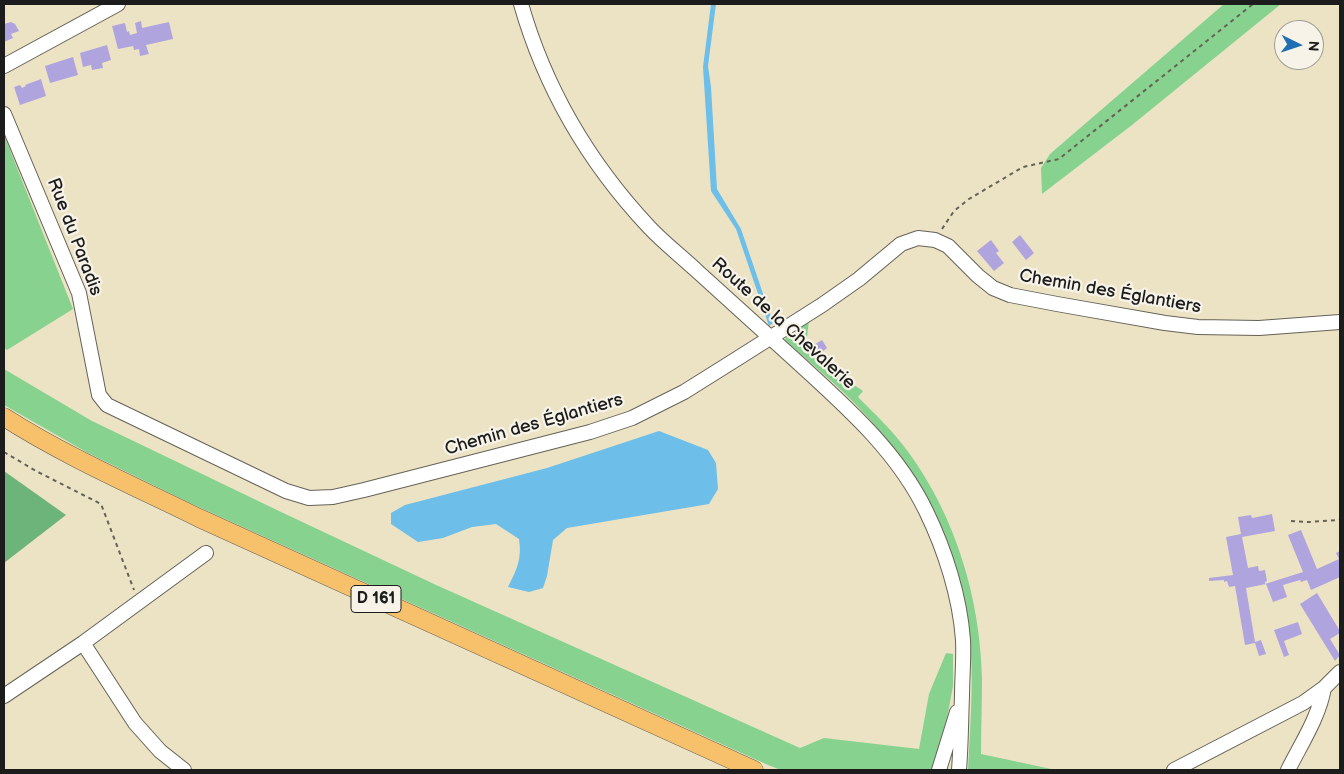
<!DOCTYPE html>
<meta charset="utf-8">
<style>
body{margin:0}
#map{position:relative;width:1344px;height:774px;overflow:hidden;background:#ece3c5;font-family:"Balsamiq Sans",sans-serif}
canvas{display:block}
.frame{position:absolute;inset:0;border:5px solid #1c1c1c;pointer-events:none}
.north{position:absolute;left:1274px;top:20px;width:50px;height:50px;box-sizing:border-box;background:#f7f3e8;border:1px solid #9f9d96;border-radius:50%;rotate:94deg;font-size:14px;font-weight:700;line-height:20px;text-align:center;color:#1c1c1c}
.north::after{content:'';display:block;margin:auto;width:18px;height:22px;background:#1f6fb2;clip-path:polygon(50% 0,100% 100%,50% 72%,0 100%)}
</style>
<div id="map">
<canvas width="1344" height="774"></canvas>
<div class="frame"></div>
<div class="north">N</div>
</div>
<script>
const ctx = document.querySelector('canvas').getContext('2d');
ctx.lineJoin = 'round';
function fill(path, color) {
  ctx.fillStyle = color;
  ctx.fill(path, 'evenodd');
}
function stroke(path, color, width, dash) {
  ctx.strokeStyle = color;
  ctx.lineWidth = width;
  ctx.lineCap = dash ? 'butt' : 'round';
  ctx.setLineDash(dash || []);
  ctx.stroke(path);
}
function label(font, color, halo, rows, align = 'center') {
  ctx.font = font + ' "Balsamiq Sans",sans-serif';
  ctx.lineWidth = 4.5;
  ctx.setLineDash([]);
  ctx.textBaseline = 'middle';
  ctx.strokeStyle = halo;
  ctx.fillStyle = color;
  for (const [text, x, y, turn = 0] of rows) {
    ctx.save();
    ctx.translate(x, y);
    ctx.rotate((+turn || 0) * Math.PI / 180);
    ctx.textAlign = isNaN(turn) ? turn : align;
    if (halo) ctx.strokeText(text, 0, 0);
    ctx.fillText(text, 0, 0);
    ctx.restore();
  }
}
const green = new Path2D(`
 M 1224,4 L 1281,4 L 1132,125 L 1042,194 L 1041,168 L 1050,154 Z
 M 4,135 L 73,309 L 7,350 L 4,348 Z
 M 809,320 L 806,347 L 833,371 L 863,391 L 858,397 C 876,415 894,432 909,453 C 956,518 980,598 982,678 C 982,704 981,729 981,754 L 1056,770 L 968,770 C 970,731 973,692 971,653 C 966,569 932,492 878,429 C 851,396 817,369 785,340 L 788,333 Z
 M 4,369 L 92,421 L 279,511 L 434,584 L 800,748 L 824,738 L 919,749 L 929,694 L 946,653 L 953,654 L 953,686 L 947,718 L 933,766 L 931,770 L 781,770 L 768,765 L 190,503 L 88,453 L 4,405 Z`);
const forest = new Path2D(`
 M 4,471 L 66,515 L 4,563 Z`);
const water = new Path2D(`
 M 711,4 L 716,4 L 708,66 L 711,87 L 717,189 L 741,229 L 773,323 L 769,326 L 736,229 L 711,191 L 703,67 Z
 M 659,431 L 708,450 L 716,463 L 718,489 L 709,504 L 567,528 L 553,540 L 547,576 L 543,588 L 529,592 L 508,587 C 517,569 522,559 519,539 L 496,524 L 472,527 L 443,538 L 418,542 L 391,524 L 391,513 L 405,505 L 547,468 Z`);
const building = new Path2D(`
 M 141,21 L 142,28 L 169,22 L 173,39 L 146,45 L 149,54 L 140,56 L 139,49 L 134,50 L 133,46 L 118,49 L 112,26 L 125,23 L 127,32 L 129,31 L 130,35 L 137,33 L 135,23 Z
 M 11,22 L 15,24 L 19,31 L 11,34 L 13,38 L 4,42 L 4,24 Z
 M 107,45 L 111,60 L 102,63 L 103,68 L 92,70 L 91,65 L 83,67 L 80,53 Z
 M 73,57 L 78,75 L 50,83 L 45,66 Z
 M 41,79 L 46,96 L 20,105 L 14,87 L 20,85 L 22,88 L 26,86 L 25,85 Z
 M 1020,235 L 1034,253 L 1026,260 L 1012,242 Z
 M 991,240 L 999,251 L 996,253 L 1004,263 L 994,271 L 977,251 Z
 M 822,340 L 827,348 L 818,355 L 812,346 Z
 M 1272,514 L 1275,531 L 1242,537 L 1248,568 L 1258,566 L 1259,571 L 1265,570 L 1267,581 L 1265,582 L 1265,584 L 1303,572 L 1288,535 L 1301,530 L 1317,569 L 1339,559 L 1336,553 L 1340,551 L 1340,577 L 1311,590 L 1307,580 L 1301,582 L 1300,580 L 1283,585 L 1287,597 L 1273,602 L 1266,584 L 1246,588 L 1255,642 L 1261,640 L 1266,654 L 1259,656 L 1255,643 L 1245,645 L 1235,586 L 1229,587 L 1227,581 L 1224,582 L 1224,580 L 1209,581 L 1209,578 L 1233,575 L 1226,537 L 1241,534 L 1238,517 L 1251,515 L 1252,518 Z
 M 1317,593 L 1340,631 L 1340,633 L 1330,639 L 1340,655 L 1335,661 L 1300,604 Z
 M 1298,622 L 1302,634 L 1284,641 L 1289,655 L 1284,657 L 1274,630 Z`);
const path = new Path2D(`
 M 942,229 L 954,211 L 969,199 L 1023,167 L 1059,159 L 1253,4
 M 4,452 L 36,471 L 101,504 L 134,590
 M 1291,521 L 1309,522 L 1340,520`);
const minor = new Path2D(`
 M 521,4 C 545,88 589,163 649,227 C 664,243 681,256 697,271 C 729,300 761,329 793,358 C 843,404 896,449 926,511 C 945,550 960,597 963,640 C 964,659 962,677 962,696 C 961,721 961,745 959,770
 M 4,66 L 118,4
 M 4,114 L 79,293 L 99,395 L 107,405 L 286,491 L 309,498 L 333,497 L 364,490 L 590,432 L 632,418 L 684,392 L 735,360 L 822,305 L 859,279 L 901,244 L 918,238 L 935,240 L 948,246 L 978,276 L 993,288 L 1010,295 L 1057,304 L 1165,323 L 1198,327 L 1259,328 L 1340,322
 M 83,643 L 135,723 L 160,751 L 184,770
 M 4,696 L 83,643 L 206,553
 M 939,770 L 957,712
 M 1174,770 L 1303,703 L 1324,688 L 1340,672
 M 1288,770 C 1301,744 1319,717 1324,688`);
const major = new Path2D(`
 M 4,417 C 65,456 134,486 199,518 L 754,770`);
const shields = [
 [376,599,50]
];
const shieldNames = [
 ["D 161",376,599]
];
const streetNames = [
 ["Rue du Paradis",74,237,69],
 ["Chemin des Églantiers",1110,292,10],
 ["Route de la Chevalerie",783,324,42],
 ["Chemin des Églantiers",534,425,-16]
];
fill(green, '#87d28f');
fill(forest, '#6db47a');
fill(water, '#6dbee8');
fill(building, '#afa4dd');
stroke(minor, '#656257', 16);
stroke(major, '#656257', 19);
stroke(path, '#656257', 2, [4, 4]);
stroke(minor, '#fff', 14);
stroke(major, '#f7c06b', 18);
for (const [x, y, w] of shields) {
  const box = new Path2D();
  box.roundRect(x - w / 2, y - 13.5, w, 27, 4);
  ctx.fillStyle = '#f7f3e8';
  ctx.fill(box);
  stroke(box, '#1c1c1c', 1);
}
label('bold 16px', '#1c1c1c', null, shieldNames);
label('18px', '#1c1c1c', '#f7f3e8', streetNames);
</script>
